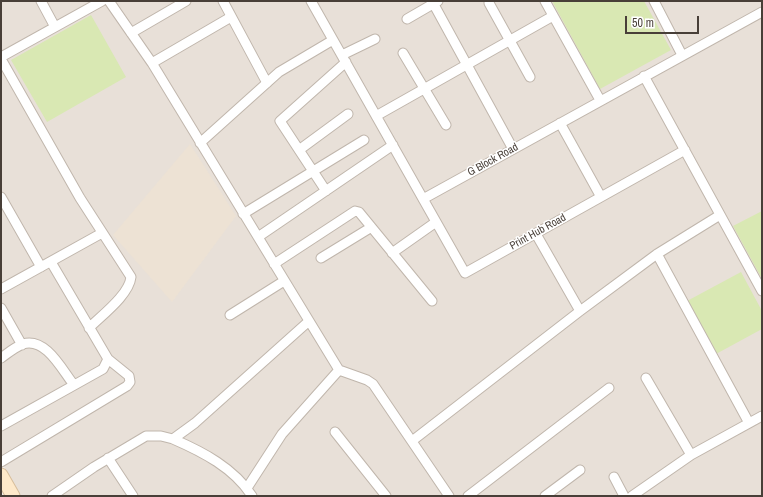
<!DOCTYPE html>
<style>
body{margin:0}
#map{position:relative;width:763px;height:497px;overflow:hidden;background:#f4efea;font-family:"Archivo Narrow",sans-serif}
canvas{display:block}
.frame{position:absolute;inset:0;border:2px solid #483f38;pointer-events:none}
.scale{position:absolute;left:625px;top:16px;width:74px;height:18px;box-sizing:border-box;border:2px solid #483f38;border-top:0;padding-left:5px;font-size:12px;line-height:14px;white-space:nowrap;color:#483f38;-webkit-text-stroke:3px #fff;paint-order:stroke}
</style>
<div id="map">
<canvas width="763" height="497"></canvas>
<div class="frame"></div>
<div class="scale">50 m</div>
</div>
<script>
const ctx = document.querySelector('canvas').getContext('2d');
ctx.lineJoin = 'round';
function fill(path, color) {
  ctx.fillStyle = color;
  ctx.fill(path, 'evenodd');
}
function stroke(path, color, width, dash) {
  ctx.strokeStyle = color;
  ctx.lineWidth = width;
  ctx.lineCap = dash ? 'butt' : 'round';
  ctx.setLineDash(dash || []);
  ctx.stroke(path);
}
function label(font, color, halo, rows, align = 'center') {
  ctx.font = font + ' "Archivo Narrow",sans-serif';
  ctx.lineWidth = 3;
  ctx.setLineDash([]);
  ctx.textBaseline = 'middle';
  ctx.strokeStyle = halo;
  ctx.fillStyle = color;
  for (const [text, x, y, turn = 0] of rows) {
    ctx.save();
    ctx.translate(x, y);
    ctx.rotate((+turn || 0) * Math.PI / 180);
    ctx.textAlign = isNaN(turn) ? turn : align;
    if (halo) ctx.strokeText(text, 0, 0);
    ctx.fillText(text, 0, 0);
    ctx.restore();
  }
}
const residential = new Path2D(`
 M 1,1 L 762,1 L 762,496 L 20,496 L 1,461 Z`);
const education = new Path2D(`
 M 190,144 L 236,216 L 172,302 L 113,235 Z`);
const green = new Path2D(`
 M 552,1 L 644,1 L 671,50 L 600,89 Z
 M 91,15 L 126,77 L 47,122 L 11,60 Z
 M 762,211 L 762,279 L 733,226 Z
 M 741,272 L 762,311 L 762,329 L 716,354 L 687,301 Z`);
const street = new Path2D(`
 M 41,1 L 55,27
 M 109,1 L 152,63 L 339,370 L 367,380 L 373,384 L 449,496
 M 223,1 L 267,83
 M 311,1 L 465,273 L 685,150
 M 432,1 L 513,149
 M 545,1 L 600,100
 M 654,1 L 682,55
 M 489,3 L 530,77
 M 407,19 L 438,1
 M 131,33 L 186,1
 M 403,53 L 446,125
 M 342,55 L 375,39
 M 1,57 L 102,1
 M 1,59 L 80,198 L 131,277 C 129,295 102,315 89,328
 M 152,63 L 231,17
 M 644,76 L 762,291
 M 376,116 L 553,16
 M 560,123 L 601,197
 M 200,143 L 279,72 L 333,40
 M 299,150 L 348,114
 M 326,191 L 280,121 L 346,62
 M 1,197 L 41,267
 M 423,199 L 762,12
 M 243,214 L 364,140
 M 536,234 L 580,311
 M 258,237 L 393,145
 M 392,253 L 436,222
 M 657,254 L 749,423
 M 321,258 L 370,228
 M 274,264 L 355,211 L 359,212 L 432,301
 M 1,289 L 102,233
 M 1,308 L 22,345
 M 230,315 L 284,281
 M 1,358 C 8,353 15,347 23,344 C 46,337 62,370 74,385
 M 646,378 L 691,455
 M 1,426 L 103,369 L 108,359 L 51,262
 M 335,432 L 386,496
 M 173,439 C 203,452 234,468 252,496
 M 412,441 L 580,311 L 657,254 L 720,215
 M 108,458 L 133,496
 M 1,462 L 127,386 L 130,382 L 129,376 L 108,359
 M 614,477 L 624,496
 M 247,488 L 282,434 L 339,370
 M 52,496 L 94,467 L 146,436 L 161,436 L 173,439 L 195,423 L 309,321
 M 468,496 L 609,388
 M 545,496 L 580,470
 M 632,496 L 691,455 L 762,416`);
const secondary = new Path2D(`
 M 1,475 L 13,496`);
const streetNames = [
 ["G Block Road",493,160,-29],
 ["Print Hub Road",538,232,-29]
];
fill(residential, '#e8e0d8');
fill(education, '#ede2d4');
fill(green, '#d9e8b3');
stroke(street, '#c0b6ac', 11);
stroke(secondary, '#d7be9c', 15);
stroke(street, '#fff', 9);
stroke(secondary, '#fee9ca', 13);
label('11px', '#483f38', '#fff', streetNames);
</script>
